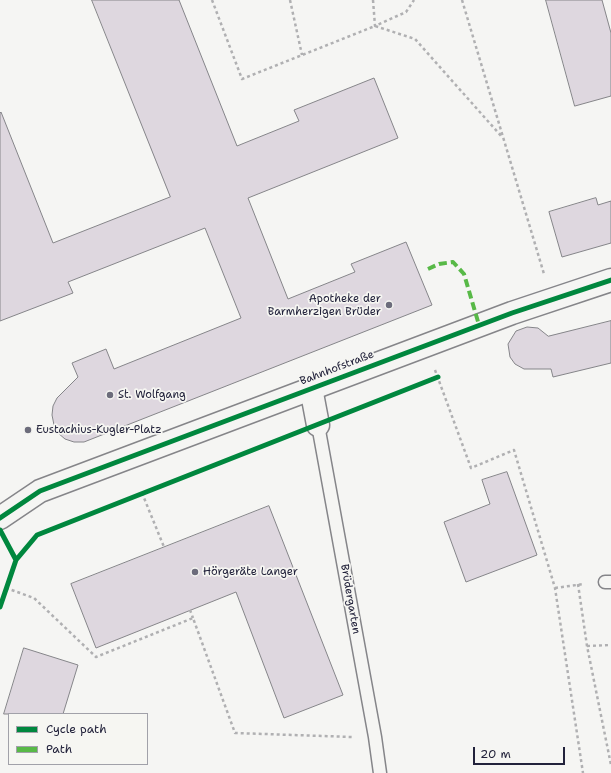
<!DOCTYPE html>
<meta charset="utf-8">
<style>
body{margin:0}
#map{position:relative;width:611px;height:773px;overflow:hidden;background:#f5f5f3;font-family:"Shantell Sans",sans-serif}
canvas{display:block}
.legend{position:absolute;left:8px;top:713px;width:140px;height:52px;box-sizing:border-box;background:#f6f6f2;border:1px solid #a1a1a9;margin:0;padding:5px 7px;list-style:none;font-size:12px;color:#22223b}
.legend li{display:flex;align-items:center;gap:8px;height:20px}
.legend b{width:20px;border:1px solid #a1a1a9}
.scale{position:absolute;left:473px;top:747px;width:92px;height:18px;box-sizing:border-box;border:2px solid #22223b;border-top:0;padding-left:5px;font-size:12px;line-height:14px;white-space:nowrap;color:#22223b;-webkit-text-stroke:3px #f6f6f2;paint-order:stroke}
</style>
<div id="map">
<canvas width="611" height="773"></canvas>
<ul class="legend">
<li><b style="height:5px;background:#00873e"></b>Cycle path</li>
<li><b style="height:5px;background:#58b947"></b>Path</li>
</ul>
<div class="scale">20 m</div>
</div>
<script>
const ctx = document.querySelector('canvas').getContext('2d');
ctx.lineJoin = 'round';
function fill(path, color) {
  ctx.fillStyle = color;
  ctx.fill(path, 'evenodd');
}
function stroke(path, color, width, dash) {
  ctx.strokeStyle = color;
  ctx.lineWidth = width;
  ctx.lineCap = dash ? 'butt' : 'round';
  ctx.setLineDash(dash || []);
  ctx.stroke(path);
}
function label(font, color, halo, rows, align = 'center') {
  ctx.font = font + ' "Shantell Sans",sans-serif';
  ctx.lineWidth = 3.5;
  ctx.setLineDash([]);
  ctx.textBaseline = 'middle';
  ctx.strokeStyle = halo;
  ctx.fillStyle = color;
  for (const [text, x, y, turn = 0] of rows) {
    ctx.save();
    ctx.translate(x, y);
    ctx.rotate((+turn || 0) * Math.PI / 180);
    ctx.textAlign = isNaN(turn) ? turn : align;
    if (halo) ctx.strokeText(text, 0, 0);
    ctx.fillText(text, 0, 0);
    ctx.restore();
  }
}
const building = new Path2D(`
 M 92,0 L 179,0 L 237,146 L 299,121 L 294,110 L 374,78 L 398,138 L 248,198 L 288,299 L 355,272 L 351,264 L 406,242 L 432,305 L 84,442 L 74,442 L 65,439 L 58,433 L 54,425 L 52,415 L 53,406 L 57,398 L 78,377 L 72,363 L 106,349 L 114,369 L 241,318 L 205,228 L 68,282 L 73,293 L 0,321 L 0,113 L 1,112 L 53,243 L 170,197 Z
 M 546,0 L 602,0 L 611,33 L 611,96 L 575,106 Z
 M 596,198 L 598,205 L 611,201 L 611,243 L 562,257 L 549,212 Z
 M 611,321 L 611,363 L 553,377 L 551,369 L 524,369 L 515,364 L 510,357 L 508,344 L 516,331 L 527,327 L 538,328 L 548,336 Z
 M 507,472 L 537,555 L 466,582 L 444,522 L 490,504 L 482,480 Z
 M 269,506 L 343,695 L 284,718 L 236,592 L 96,648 L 71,584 Z
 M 24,648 L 78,665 L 63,714 L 4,714 Z`);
const path = new Path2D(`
 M 212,0 L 242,79 L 375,26 L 415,39 L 502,137
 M 290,0 L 302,55
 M 373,0 L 375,26 L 406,12 L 414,0
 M 462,0 L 544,274
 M 435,370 L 471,468 L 514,450 L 555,588 L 583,773
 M 142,493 L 164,547
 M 578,584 L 587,646 L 611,765
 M 6,588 L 34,598 L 96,657 L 193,618 L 235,733 L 352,737
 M 555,588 L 584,584
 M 190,610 L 193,618
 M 587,646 L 611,645`);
const service = new Path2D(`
 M 318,425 L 375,737 L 380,773
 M 605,582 L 611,582`);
const minor = new Path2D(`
 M 311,388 L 318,425`);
const secondary = new Path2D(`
 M 0,518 L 40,491 L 512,313 L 611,280`);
const quiet = new Path2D(`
 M 428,269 L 439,264 L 453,262 L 464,274 L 479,325`);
const cycleway = new Path2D(`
 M 0,518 L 40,491 L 512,313 L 611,280
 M 0,530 L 16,560 L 0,607
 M 16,560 L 37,535 L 438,377`);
const markers = [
 [389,305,4,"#6c6c7b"],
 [110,395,4,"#6c6c7b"],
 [28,430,4,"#6c6c7b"],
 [195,572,4,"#6c6c7b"]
];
const poiNames = [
 ["Apotheke der",381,299,"right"],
 ["Barmherzigen Brüder",381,312,"right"],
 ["St. Wolfgang",118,395],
 ["Eustachius-Kugler-Platz",36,430],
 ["Hörgeräte Langer",203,572]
];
const streetNames = [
 ["Bahnhofstraße",337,368,-21],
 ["Brüdergarten",350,599,80]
];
fill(building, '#ded7df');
stroke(building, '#858589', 1);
stroke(service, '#858589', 15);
stroke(minor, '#858589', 25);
stroke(secondary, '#858589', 25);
stroke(path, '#b0b0b2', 2.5, [3, 3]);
stroke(service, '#f5f5f3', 12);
stroke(minor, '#f5f5f3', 22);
stroke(secondary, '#f5f5f3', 22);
stroke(quiet, '#58b947', 4, [8, 4]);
stroke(cycleway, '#00873e', 5);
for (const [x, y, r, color] of markers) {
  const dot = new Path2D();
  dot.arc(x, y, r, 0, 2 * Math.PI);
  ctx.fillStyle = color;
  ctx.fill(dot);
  stroke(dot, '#f6f6f2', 1.5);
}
label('11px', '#22223b', '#f6f6f2', poiNames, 'left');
label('11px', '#22223b', '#f6f6f2', streetNames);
</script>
